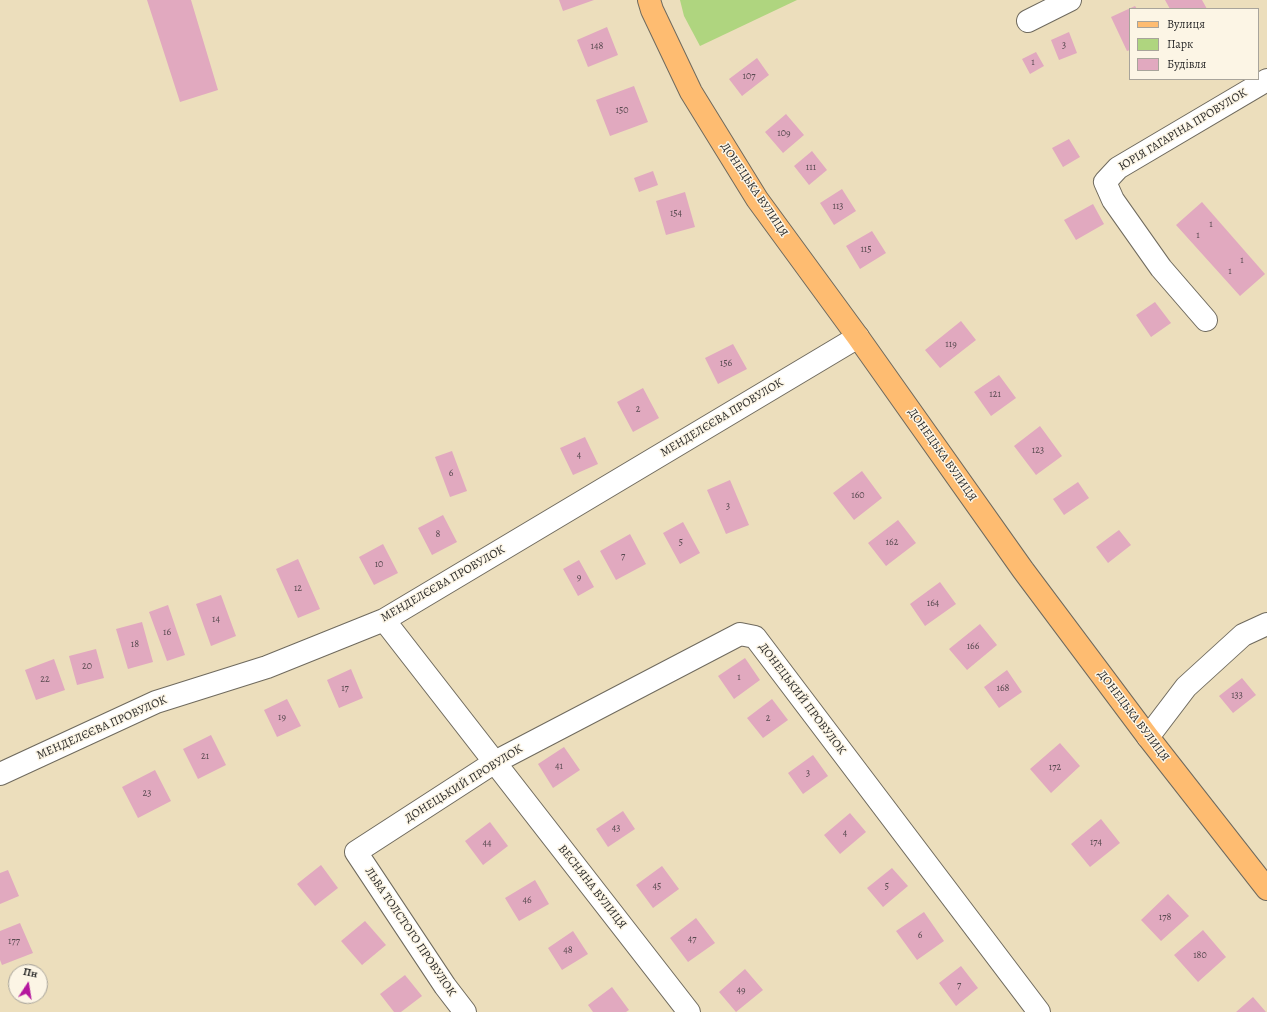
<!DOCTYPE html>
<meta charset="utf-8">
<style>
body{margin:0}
#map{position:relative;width:1267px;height:1012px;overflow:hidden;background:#ecdebc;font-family:Alegreya,serif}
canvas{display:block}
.legend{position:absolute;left:1129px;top:8px;width:130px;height:72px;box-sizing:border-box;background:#fcf5e5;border:1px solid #a8a49b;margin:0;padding:5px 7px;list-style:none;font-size:12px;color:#2b2b2b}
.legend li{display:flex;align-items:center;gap:8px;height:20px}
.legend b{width:20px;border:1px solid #a8a49b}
.north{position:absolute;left:8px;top:964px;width:40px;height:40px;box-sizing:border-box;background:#fcf5e5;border:1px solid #a8a49b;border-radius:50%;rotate:12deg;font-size:11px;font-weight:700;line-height:16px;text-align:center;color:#2b2b2b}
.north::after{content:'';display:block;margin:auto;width:14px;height:18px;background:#b5179e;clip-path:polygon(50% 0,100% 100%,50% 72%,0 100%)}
</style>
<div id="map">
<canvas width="1267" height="1012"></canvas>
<ul class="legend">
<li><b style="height:5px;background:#febc71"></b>Вулиця</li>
<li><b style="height:11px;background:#afd57f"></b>Парк</li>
<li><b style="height:11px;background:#e1a9bf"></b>Будівля</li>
</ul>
<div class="north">Пн</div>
</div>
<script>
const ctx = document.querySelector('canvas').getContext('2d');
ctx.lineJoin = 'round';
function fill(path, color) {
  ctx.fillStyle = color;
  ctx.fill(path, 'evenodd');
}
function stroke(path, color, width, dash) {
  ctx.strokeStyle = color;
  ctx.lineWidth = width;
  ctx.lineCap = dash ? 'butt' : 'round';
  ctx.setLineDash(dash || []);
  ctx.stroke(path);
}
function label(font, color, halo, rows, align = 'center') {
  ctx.font = font + ' Alegreya,serif';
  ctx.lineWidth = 3;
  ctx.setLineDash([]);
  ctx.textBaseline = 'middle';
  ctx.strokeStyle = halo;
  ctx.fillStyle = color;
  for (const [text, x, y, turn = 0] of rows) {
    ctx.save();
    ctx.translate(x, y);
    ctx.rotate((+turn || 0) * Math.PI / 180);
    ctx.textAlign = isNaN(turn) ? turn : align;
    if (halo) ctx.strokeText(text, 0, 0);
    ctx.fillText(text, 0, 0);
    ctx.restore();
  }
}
const green = new Path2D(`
 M 680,0 L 797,0 L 700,46 L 684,16 Z`);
const building = new Path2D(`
 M 147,0 L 191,0 L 218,90 L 180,102 Z
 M 559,0 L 594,0 L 563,11 Z
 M 1165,0 L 1202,0 L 1207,9 L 1170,9 Z
 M 1135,6 L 1137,9 L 1130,9 L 1130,50 L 1127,51 L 1111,17 Z
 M 607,27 L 618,55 L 588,67 L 577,40 Z
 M 1069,32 L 1077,53 L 1059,60 L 1051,40 Z
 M 1036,52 L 1044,66 L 1030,74 L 1022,59 Z
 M 757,58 L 769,75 L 742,96 L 729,79 Z
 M 634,86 L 648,122 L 610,136 L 596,100 Z
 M 786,114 L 804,135 L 783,153 L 765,132 Z
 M 1069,139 L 1080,157 L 1063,167 L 1052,148 Z
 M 812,151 L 827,170 L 809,185 L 794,166 Z
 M 653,171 L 658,185 L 639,192 L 634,178 Z
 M 842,189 L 856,211 L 834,225 L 820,203 Z
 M 685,192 L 695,227 L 666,235 L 656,201 Z
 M 1202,202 L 1265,274 L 1240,296 L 1176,225 Z
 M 1093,204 L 1104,224 L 1076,240 L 1064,220 Z
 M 872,231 L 886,253 L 860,269 L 846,246 Z
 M 1155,302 L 1171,323 L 1151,337 L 1136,315 Z
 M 961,321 L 976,340 L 940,368 L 925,350 Z
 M 733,344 L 747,369 L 718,384 L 705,358 Z
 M 999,375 L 1016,398 L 991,416 L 974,392 Z
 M 643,388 L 659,418 L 633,432 L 617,402 Z
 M 1040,426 L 1062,456 L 1036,475 L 1014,446 Z
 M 585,437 L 598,464 L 573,475 L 560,448 Z
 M 452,451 L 467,491 L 450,497 L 435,457 Z
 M 862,471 L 882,498 L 854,520 L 833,493 Z
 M 730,480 L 749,525 L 726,534 L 707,490 Z
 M 1078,482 L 1089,498 L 1064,515 L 1053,499 Z
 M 443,515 L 457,542 L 432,555 L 418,528 Z
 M 898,520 L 916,543 L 886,566 L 868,543 Z
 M 683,522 L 700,553 L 680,564 L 663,533 Z
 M 1119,530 L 1131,545 L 1108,563 L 1096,547 Z
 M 630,534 L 646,564 L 616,580 L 600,551 Z
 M 383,544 L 398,573 L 374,585 L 359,557 Z
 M 298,559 L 320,609 L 298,618 L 276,569 Z
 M 579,560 L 594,587 L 578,596 L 563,569 Z
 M 940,582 L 956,604 L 925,626 L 910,604 Z
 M 221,595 L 236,636 L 211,646 L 196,604 Z
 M 168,605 L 185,655 L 167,661 L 149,612 Z
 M 142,622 L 153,662 L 128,669 L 116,629 Z
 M 980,624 L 997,645 L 967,670 L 949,649 Z
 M 96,649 L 104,678 L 77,685 L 69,656 Z
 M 745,658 L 760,680 L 734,699 L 718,676 Z
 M 54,659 L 65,690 L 36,700 L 25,670 Z
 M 351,669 L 363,698 L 339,708 L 327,680 Z
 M 1007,670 L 1022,692 L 999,708 L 984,687 Z
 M 1242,678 L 1256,695 L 1233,713 L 1219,696 Z
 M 287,699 L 301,726 L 277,737 L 264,710 Z
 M 772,699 L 788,720 L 763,738 L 747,718 Z
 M 211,735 L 226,765 L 198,779 L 183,749 Z
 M 1060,743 L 1080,766 L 1051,793 L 1030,769 Z
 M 564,747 L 580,770 L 553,788 L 538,764 Z
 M 813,755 L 828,776 L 803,794 L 788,773 Z
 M 155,770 L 171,801 L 138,818 L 122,787 Z
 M 623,811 L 635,829 L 608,847 L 596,829 Z
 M 850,813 L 866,832 L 840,854 L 824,835 Z
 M 1101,819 L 1120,843 L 1090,867 L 1071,844 Z
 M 490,822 L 508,846 L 483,865 L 465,841 Z
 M 321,865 L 338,888 L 315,906 L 297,884 Z
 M 662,866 L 679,889 L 653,908 L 636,885 Z
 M 892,868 L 908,886 L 883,907 L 867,888 Z
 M 8,870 L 19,896 L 0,904 L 0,873 Z
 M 535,880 L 549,904 L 519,921 L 505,898 Z
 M 1168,894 L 1189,916 L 1161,941 L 1141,920 Z
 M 924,912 L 944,941 L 917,960 L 896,931 Z
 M 696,918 L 715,943 L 688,962 L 670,938 Z
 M 365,921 L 386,945 L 362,965 L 341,941 Z
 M 20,923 L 33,953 L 2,965 L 0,960 L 0,931 Z
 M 1203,930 L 1226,957 L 1198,982 L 1174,955 Z
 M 573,931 L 588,954 L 562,970 L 548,948 Z
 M 961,966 L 978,988 L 956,1006 L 939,983 Z
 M 745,969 L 763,990 L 736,1012 L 719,992 Z
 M 405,975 L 422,996 L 401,1012 L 394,1012 L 380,994 Z
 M 612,987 L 629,1010 L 626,1012 L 593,1012 L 588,1005 Z
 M 1253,997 L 1266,1012 L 1236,1012 Z`);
const minor = new Path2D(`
 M 1028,21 L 1070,0
 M 1206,320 L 1161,268 L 1113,200 L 1105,182 L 1118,168 L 1267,80
 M 384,620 L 689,1012
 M 1148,737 L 1186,687 L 1243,635 L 1267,624
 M 0,774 L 156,702 L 267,667 L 384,620 L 858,337
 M 465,1012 L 445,986 L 356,852 L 495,762 L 740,634 L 755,637 L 1039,1012`);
const major = new Path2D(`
 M 649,0 L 652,10 L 691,92 L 757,199 L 858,337 L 1023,570 L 1148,737 L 1267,889`);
const numberNames = [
 ["3",1064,46],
 ["148",597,47],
 ["1",1033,63],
 ["107",749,77],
 ["150",622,111],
 ["109",784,134],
 ["111",811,168],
 ["113",838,207],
 ["154",676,214],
 ["1",1211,225],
 ["1",1198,236],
 ["115",866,250],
 ["1",1242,261],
 ["1",1230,272],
 ["119",951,345],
 ["156",726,364],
 ["121",995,395],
 ["2",638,410],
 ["123",1038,451],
 ["4",579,456],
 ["6",451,474],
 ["160",858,496],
 ["3",728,507],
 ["8",438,535],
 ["5",681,543],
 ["162",892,543],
 ["7",623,557],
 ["10",379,565],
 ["9",579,578],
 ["12",298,589],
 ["164",933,604],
 ["14",216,620],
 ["16",167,633],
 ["18",135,645],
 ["166",973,647],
 ["20",87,667],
 ["1",739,678],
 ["22",45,680],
 ["17",345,689],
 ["168",1003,689],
 ["133",1237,696],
 ["19",282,718],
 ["2",768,719],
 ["21",205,757],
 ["41",559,767],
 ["172",1055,768],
 ["3",808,774],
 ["23",147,794],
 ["43",616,829],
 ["4",845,834],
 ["174",1096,843],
 ["44",487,844],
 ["45",657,887],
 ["5",887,887],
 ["46",527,901],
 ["178",1165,918],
 ["6",920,936],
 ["47",692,940],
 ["177",14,942],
 ["48",568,951],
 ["180",1200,956],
 ["7",959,986],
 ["49",741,991]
];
const streetNames = [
 ["ЮРІЯ ГАГАРІНА ПРОВУЛОК",1183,130,-31],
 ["ДОНЕЦЬКА ВУЛИЦЯ",754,190,56],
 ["МЕНДЕЛЄЄВА ПРОВУЛОК",722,418,-31],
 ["ДОНЕЦЬКА ВУЛИЦЯ",942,455,55],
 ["МЕНДЕЛЄЄВА ПРОВУЛОК",443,584,-30],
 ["ДОНЕЦЬКИЙ ПРОВУЛОК",802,699,53],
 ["ДОНЕЦЬКА ВУЛИЦЯ",1133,716,53],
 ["МЕНДЕЛЄЄВА ПРОВУЛОК",102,728,-24],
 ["ДОНЕЦЬКИЙ ПРОВУЛОК",464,784,-32],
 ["ВЕСНЯНА ВУЛИЦЯ",592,887,52],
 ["ЛЬВА ТОЛСТОГО ПРОВУЛОК",410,932,56]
];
fill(green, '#afd57f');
fill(building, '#e1a9bf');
stroke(minor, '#6f6a5e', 24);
stroke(major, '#6f6a5e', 24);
stroke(minor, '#fff', 22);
stroke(major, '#febc71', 22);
label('10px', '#584a50', null, numberNames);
label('12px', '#2b2b2b', '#fcf5e5', streetNames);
</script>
